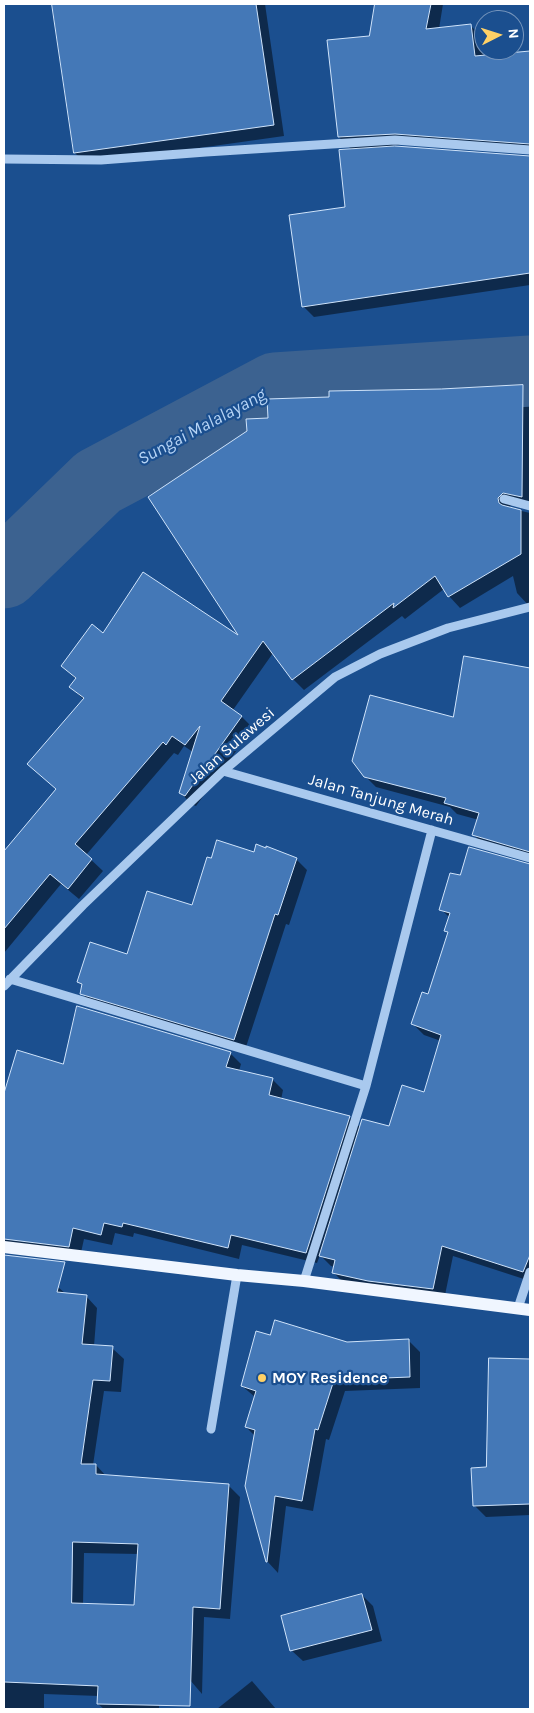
<!DOCTYPE html>
<style>
body{margin:0}
#map{position:relative;width:534px;height:1713px;overflow:hidden;background:#1b4f8f;font-family:Karla,sans-serif}
canvas{display:block}
.frame{position:absolute;inset:0;border:5px solid #fff;pointer-events:none}
.north{position:absolute;left:474px;top:10px;width:50px;height:50px;box-sizing:border-box;background:#1b4f8f;border:1px solid #7695bc;border-radius:50%;rotate:85deg;font-size:14px;font-weight:700;line-height:20px;text-align:center;color:#fff}
.north::after{content:'';display:block;margin:auto;width:18px;height:22px;background:#ffd166;clip-path:polygon(50% 0,100% 100%,50% 72%,0 100%)}
</style>
<div id="map">
<canvas width="534" height="1713"></canvas>
<div class="frame"></div>
<div class="north">N</div>
</div>
<script>
const ctx = document.querySelector('canvas').getContext('2d');
ctx.lineJoin = 'round';
function fill(path, color) {
  ctx.fillStyle = color;
  ctx.fill(path, 'evenodd');
}
function stroke(path, color, width, dash) {
  ctx.strokeStyle = color;
  ctx.lineWidth = width;
  ctx.lineCap = dash ? 'butt' : 'round';
  ctx.setLineDash(dash || []);
  ctx.stroke(path);
}
function label(font, color, halo, rows, align = 'center') {
  ctx.font = font + ' Karla,sans-serif';
  ctx.lineWidth = 4.5;
  ctx.setLineDash([]);
  ctx.textBaseline = 'middle';
  ctx.strokeStyle = halo;
  ctx.fillStyle = color;
  for (const [text, x, y, turn = 0] of rows) {
    ctx.save();
    ctx.translate(x, y);
    ctx.rotate((+turn || 0) * Math.PI / 180);
    ctx.textAlign = isNaN(turn) ? turn : align;
    if (halo) ctx.strokeText(text, 0, 0);
    ctx.fillText(text, 0, 0);
    ctx.restore();
  }
}
const shadow = new Path2D(`
 M 53,4 L 265,4 L 284,136 L 86,164 L 75,153 Z
 M 376,4 L 443,4 L 439,29 L 471,26 L 482,37 L 484,56 L 530,52 L 530,154 L 407,144 L 390,146 L 390,147 L 530,157 L 530,285 L 314,317 L 303,306 L 347,208 L 352,150 L 339,137 L 370,37 Z
 M 522,386 L 530,394 L 530,507 L 511,505 L 509,508 L 530,513 L 530,607 L 517,593 L 513,576 L 460,608 L 449,596 L 444,589 L 405,619 L 402,616 L 304,690 L 293,679 L 273,653 L 233,710 L 242,717 L 253,728 L 196,806 L 191,804 L 180,792 L 193,752 L 184,746 L 178,755 L 174,753 L 86,855 L 103,871 L 79,899 L 61,884 L 4,953 L 4,853 L 57,790 L 29,764 L 84,700 L 71,687 L 77,680 L 62,666 L 103,634 L 243,640 L 269,419 L 330,398 Z
 M 465,657 L 530,669 L 530,859 L 485,846 L 474,835 L 479,820 L 457,814 L 450,807 L 376,787 L 365,776 L 454,718 Z
 M 254,854 L 296,859 L 307,870 L 289,925 L 286,924 L 245,1050 L 93,1004 L 81,993 L 83,986 L 79,982 L 128,955 L 193,906 Z
 M 530,865 L 530,1281 L 453,1256 L 444,1300 L 345,1284 L 334,1273 L 335,1267 L 331,1266 L 320,1255 L 317,1263 L 242,1245 L 239,1259 L 134,1233 L 133,1237 L 115,1233 L 112,1245 L 84,1239 L 80,1257 L 43,1253 L 4,1241 L 4,1097 L 18,1052 L 63,1066 L 230,1053 L 241,1064 L 239,1071 L 272,1079 L 283,1090 L 281,1100 L 349,1117 L 361,1128 L 390,1127 L 425,1093 L 441,1041 L 424,1035 L 413,1024 L 429,996 L 449,934 L 446,930 L 450,918 L 441,909 L 461,877 Z
 M 4,1280 L 58,1287 L 66,1294 L 86,1296 L 97,1308 L 94,1346 L 112,1348 L 124,1359 L 121,1392 L 104,1391 L 93,1465 L 96,1465 L 107,1477 L 229,1486 L 240,1497 L 230,1619 L 204,1617 L 202,1694 L 160,1645 L 159,1709 L 104,1709 L 98,1704 L 99,1696 L 44,1694 L 44,1709 L 4,1709 ZM 84,1553 L 139,1554 L 135,1606 L 83,1605 Z
 M 271,1337 L 347,1343 L 408,1340 L 420,1352 L 420,1388 L 345,1391 L 329,1440 L 326,1439 L 313,1511 L 286,1506 L 278,1573 L 267,1561 L 255,1436 L 246,1427 L 255,1397 L 242,1386 Z
 M 490,1359 L 530,1360 L 530,1515 L 486,1517 L 475,1506 L 487,1468 Z
 M 362,1595 L 373,1606 L 382,1641 L 303,1661 L 291,1650 Z
 M 252,1681 L 276,1709 L 217,1709 Z`);
const river = new Path2D(`
 M 4,573 L 98,482 L 275,388 L 530,371`);
const building = new Path2D(`
 M 52,4 L 256,4 L 274,125 L 74,153 Z
 M 375,4 L 431,4 L 426,29 L 471,24 L 475,56 L 530,51 L 530,144 L 395,134 L 338,137 L 327,40 L 369,36 Z
 M 395,146 L 530,156 L 530,273 L 302,307 L 289,215 L 345,207 L 339,150 Z
 M 523,385 L 522,497 L 503,493 L 498,498 L 499,503 L 502,505 L 521,510 L 521,554 L 448,597 L 435,576 L 393,608 L 394,603 L 292,680 L 263,641 L 221,701 L 242,716 L 185,796 L 179,793 L 200,726 L 185,745 L 172,736 L 166,745 L 163,742 L 75,844 L 92,859 L 68,889 L 50,874 L 4,929 L 4,851 L 56,789 L 27,764 L 84,698 L 69,687 L 76,678 L 61,666 L 92,624 L 103,633 L 143,572 L 238,635 L 148,497 L 247,431 L 246,419 L 268,418 L 267,399 L 329,397 L 329,391 L 441,389 Z
 M 464,656 L 530,668 L 530,852 L 472,835 L 479,813 L 444,803 L 446,798 L 364,777 L 352,761 L 370,695 L 453,717 Z
 M 217,840 L 254,852 L 256,844 L 266,848 L 266,846 L 297,858 L 278,915 L 275,914 L 234,1040 L 80,994 L 82,984 L 77,982 L 90,942 L 127,954 L 147,891 L 192,905 L 207,857 L 211,858 Z
 M 469,847 L 530,864 L 530,1255 L 523,1272 L 442,1246 L 433,1289 L 368,1281 L 332,1273 L 335,1260 L 319,1256 L 362,1119 L 389,1126 L 402,1085 L 424,1092 L 441,1035 L 411,1024 L 422,992 L 428,994 L 448,932 L 444,931 L 450,913 L 439,910 L 450,873 L 460,875 Z
 M 77,1006 L 231,1052 L 226,1067 L 273,1078 L 269,1095 L 350,1116 L 306,1253 L 231,1235 L 228,1248 L 123,1223 L 122,1227 L 104,1223 L 101,1235 L 73,1228 L 69,1247 L 4,1239 L 4,1093 L 17,1050 L 63,1064 Z
 M 4,1255 L 65,1262 L 57,1292 L 87,1295 L 82,1344 L 113,1346 L 110,1381 L 93,1380 L 81,1464 L 96,1464 L 96,1474 L 229,1484 L 220,1609 L 193,1607 L 190,1706 L 97,1704 L 98,1686 L 4,1682 ZM 73,1542 L 138,1544 L 134,1605 L 72,1603 Z
 M 275,1320 L 347,1342 L 409,1339 L 410,1377 L 334,1380 L 318,1430 L 315,1429 L 302,1501 L 275,1496 L 267,1562 L 266,1562 L 245,1486 L 255,1430 L 245,1427 L 256,1391 L 241,1386 L 256,1331 L 270,1335 Z
 M 489,1358 L 530,1359 L 530,1504 L 473,1506 L 471,1468 L 486,1467 Z
 M 362,1594 L 372,1630 L 290,1651 L 281,1616 Z`);
const minor = new Path2D(`
 M 4,159 L 101,160 L 206,152 L 395,140 L 530,150
 M 504,499 L 530,506
 M 223,771 L 530,858
 M 10,979 L 366,1086
 M 4,986 L 83,905 L 223,771 L 335,677 L 380,654 L 448,628 L 530,607
 M 304,1281 L 366,1086 L 432,830
 M 518,1308 L 530,1272
 M 211,1429 L 237,1275`);
const major = new Path2D(`
 M 4,1247 L 237,1275 L 304,1281 L 530,1310`);
const markers = [
 [262,1378,5,"#ffd166"]
];
const streetNames = [
 ["Jalan Sulawesi",232,746,-41],
 ["Jalan Tanjung Merah",381,800,16]
];
const poiNames = [
 ["MOY Residence",272,1378]
];
const waterNames = [
 ["Sungai Malalayang",202,427,-28]
];
fill(shadow, '#0007');
stroke(river, '#3c6290', 71);
fill(building, '#4478b7');
stroke(building, '#cfe3fa', 1);
stroke(minor, '#a9c9ee', 9);
stroke(major, '#f0f6ff', 12);
for (const [x, y, r, color] of markers) {
  const dot = new Path2D();
  dot.arc(x, y, r, 0, 2 * Math.PI);
  ctx.fillStyle = color;
  ctx.fill(dot);
  stroke(dot, '#1b4f8f', 2);
}
label('16px', '#fff', '#1b4f8f', streetNames);
label('bold 16px', '#fff', '#1b4f8f', poiNames, 'left');
label('italic 18px', '#b5d3f5', '#1b4f8f', waterNames);
</script>
